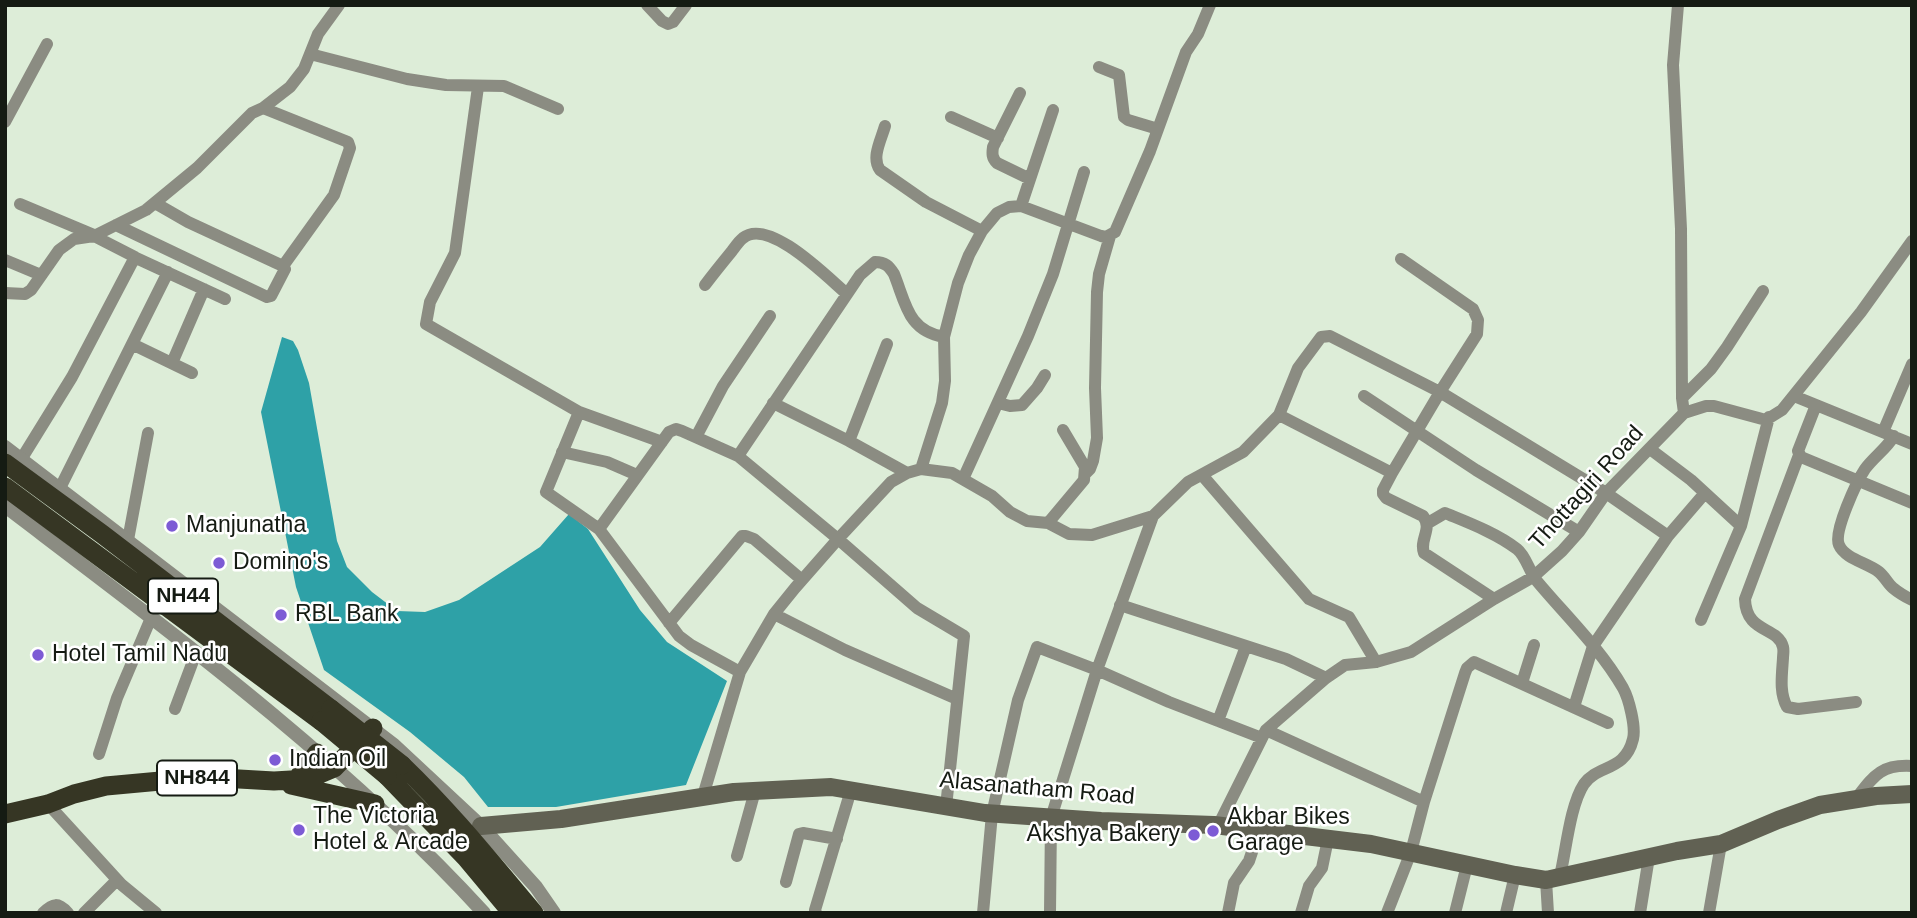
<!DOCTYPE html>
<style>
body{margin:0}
#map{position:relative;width:1917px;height:918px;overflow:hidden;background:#ddedd8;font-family:Helvetica,sans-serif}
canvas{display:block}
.frame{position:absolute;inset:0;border:7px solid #151b13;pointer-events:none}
</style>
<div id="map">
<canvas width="1917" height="918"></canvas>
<div class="frame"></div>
</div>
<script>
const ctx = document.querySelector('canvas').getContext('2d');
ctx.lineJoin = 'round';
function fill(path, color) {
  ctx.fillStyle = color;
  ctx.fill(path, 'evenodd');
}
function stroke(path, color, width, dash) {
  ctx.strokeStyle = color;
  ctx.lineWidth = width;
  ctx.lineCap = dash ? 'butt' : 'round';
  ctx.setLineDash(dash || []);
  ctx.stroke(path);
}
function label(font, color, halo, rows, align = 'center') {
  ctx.font = font + ' Helvetica,sans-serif';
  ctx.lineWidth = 5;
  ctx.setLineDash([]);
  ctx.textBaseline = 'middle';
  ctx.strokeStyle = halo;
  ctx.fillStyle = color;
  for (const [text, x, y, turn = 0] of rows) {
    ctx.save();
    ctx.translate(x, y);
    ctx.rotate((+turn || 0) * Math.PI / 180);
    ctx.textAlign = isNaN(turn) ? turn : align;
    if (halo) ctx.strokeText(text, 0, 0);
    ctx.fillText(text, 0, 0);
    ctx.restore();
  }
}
const water = new Path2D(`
 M 282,337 L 293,341 L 298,350 L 309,383 L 337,541 L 347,567 L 372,592 L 397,611 L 425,612 L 459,600 L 540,547 L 569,514 L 588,529 L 640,610 L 667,642 L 727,681 L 686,785 L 556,807 L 488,807 L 464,777 L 410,732 L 324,670 L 296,587 L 261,412 Z`);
const minor = new Path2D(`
 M 647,5 L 662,21 L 668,24 L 673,22 L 686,5
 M 1678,5 L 1673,65 L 1681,229 L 1682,398 L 1684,413
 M 310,54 L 407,79 L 446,85 L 504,86 L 558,109
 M 1099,67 L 1119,75 L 1124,117 L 1128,120 L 1158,129
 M 478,87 L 455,253 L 430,302 L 426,324 L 579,412
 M 1020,93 L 993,147 C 992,154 992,158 997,163 L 1030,179
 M 263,108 L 348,142 L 350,148 L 334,195 L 283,266
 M 951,117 L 998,138
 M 5,122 L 47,44
 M 885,126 C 881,140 871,158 880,170 L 926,202 L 982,231
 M 20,204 L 94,235
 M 1021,206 L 1053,110
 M 116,225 L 267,297 L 271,296 L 285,269 L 283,266 L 188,222 L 155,203
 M 134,257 L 225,299
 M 1401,259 L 1473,309 L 1478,320 L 1477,334 L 1440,392 L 1606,493 L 1668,536
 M 5,260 L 41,275
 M 705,285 C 714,273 723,262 732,251 C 735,247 739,241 743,238 C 769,217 828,278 847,294
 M 5,293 L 25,294 L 31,290 L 59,250 L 74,239 L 94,236
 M 132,344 L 192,373
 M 172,363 L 204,289
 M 1364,396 L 1476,470 L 1579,532
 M 1794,396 L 1912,444
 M 1682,398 L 1711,369 L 1727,347 L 1763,291
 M 773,403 L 849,441 L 907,473
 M 998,403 L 1010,406 L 1022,405 L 1037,388 L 1045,375
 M 1816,405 L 1798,451 L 1801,457 L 1912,503
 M 1883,432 L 1912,364
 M 1894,436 C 1886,449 1874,457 1865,469 C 1857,481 1833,532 1839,545 C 1845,559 1868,563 1879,572 C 1885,577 1888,584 1893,588 C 1899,593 1906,597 1912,600
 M 696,437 L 723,386 L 770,316
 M 849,441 L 887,344
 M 662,442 L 579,412 L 546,492 L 599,529 L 679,636 L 691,645 L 740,672
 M 1650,449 L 1691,480 L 1741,526
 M 562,452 L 607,462 L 637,475
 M 1799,455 L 1745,599 C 1746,634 1778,626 1783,647 C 1784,651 1783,655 1783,658 C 1782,675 1779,692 1787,707 L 1798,709 L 1856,702
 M 738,456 L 860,275 L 875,262 C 885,262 889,266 894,274 C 906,304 908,331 944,337
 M 22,458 L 72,377 L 135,257 L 94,236 L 146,210 L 197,168 L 252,113 L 263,108 L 290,87 L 304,69 L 318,34 L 339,5
 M 921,469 L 942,403 L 945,381 L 944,337 L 958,283 L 969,255 L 982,231 L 997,213 L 1009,207 L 1021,206 L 1101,236 L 1106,237 L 1115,232 L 1150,151 L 1186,52 L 1198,34 L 1210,5
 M 1086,473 L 1090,469 L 1093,461 L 1097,438 L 1095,388 L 1097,292 L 1099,274 L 1110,236
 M 1392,473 L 1383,490 L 1383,494 L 1386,498 L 1423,516 C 1433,529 1419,539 1424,553 L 1494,599
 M 1202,475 L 1309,599 L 1349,617 L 1376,662
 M 963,479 L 1028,336 L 1053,274 L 1084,172
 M 60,488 L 168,272
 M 1048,523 L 1084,480 L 1085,467 L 1063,430
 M 1428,523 L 1445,513 C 1469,523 1496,533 1517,549 C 1526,556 1529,571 1536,580 C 1565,615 1600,648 1623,688 C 1629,699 1636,727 1633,739 C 1625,772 1598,764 1584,784 C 1570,805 1566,851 1560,876
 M 599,529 L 669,432 L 676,429 L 682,431 L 738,456 L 838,539 L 917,608 L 964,636 L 946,807
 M 128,540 L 148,433
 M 1120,605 L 1286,659 L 1326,678
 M 774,614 L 845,650 L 957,699
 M 1701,620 L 1741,526 L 1769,417
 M 669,623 L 742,536 L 746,536 L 754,539 L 802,580
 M 1522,683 L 1534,645
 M 1574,707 L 1593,646 L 1668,536 L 1705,493
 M 175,709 L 196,653
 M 1218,721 L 1246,646
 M 1266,730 L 1424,802
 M 99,754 L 117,698 L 151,618
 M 703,796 L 740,672 L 774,614 L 795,588 L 838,539 L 891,482 L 907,473 L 921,469 L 952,473 L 992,496 L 1010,512 L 1027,521 L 1048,523 L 1069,534 L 1092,535 L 1153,516 L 1188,482 L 1243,452 L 1279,415 L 1298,368 L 1321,337 L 1330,336 L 1440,392 L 1392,473 L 1279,415
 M 1855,800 C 1873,777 1880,764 1912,766
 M 48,804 L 122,885 L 156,913
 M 1218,826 L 1266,730 L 1326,678 L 1345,665 L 1376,662 L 1411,652 L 1494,599 L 1533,577 L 1562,551 L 1579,532 L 1606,493 L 1684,413 L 1706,406 L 1714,406 L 1766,420 L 1782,410 L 1861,312 L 1912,241
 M 737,856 L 755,791
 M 1546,880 L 1548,913
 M 786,882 L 799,834 L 803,833 L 837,839
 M 43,913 C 53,903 58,902 68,913
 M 84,913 L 117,880
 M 816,913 L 815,910 L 851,790
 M 983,913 L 992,814 L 1018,700 L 1037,647 L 1097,670 L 1169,702 L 1262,738
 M 1050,913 L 1051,818 L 1097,670 L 1153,516
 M 1228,913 L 1234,883 L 1249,861 L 1252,852 L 1251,844 L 1243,835 L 1243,829
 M 1301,913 L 1309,886 L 1322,868 L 1328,839
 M 1387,913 L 1411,852 L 1424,802 L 1465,673 L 1467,668 L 1474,662 L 1608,723
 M 1455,913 L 1467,865
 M 1506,913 L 1515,875
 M 1640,913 L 1649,857
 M 1709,913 L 1721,844`);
const tertiary = new Path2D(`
 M 5,447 L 394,745 L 481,826 L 536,887 L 554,913
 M 5,506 C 172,633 342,758 484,913`);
const secondary = new Path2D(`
 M 481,826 L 561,819 L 734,792 L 831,787 L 985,813 L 1101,821 L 1214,825 L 1371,844 L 1515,875 L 1546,880 L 1677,851 L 1721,844 L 1778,820 L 1820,805 L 1876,796 L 1912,794`);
const trunk = new Path2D(`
 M 5,463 L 102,534 L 331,709
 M 5,487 L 321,721
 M 402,765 C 450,811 491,862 534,913
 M 387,776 L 466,858 L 512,913
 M 296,780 L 317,753
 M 291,785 L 375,804
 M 5,814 L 48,804 L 74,794 L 106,786 L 204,777 L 274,781 L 308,779 L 334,768 L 373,728`);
const trunkBridge = new Path2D(`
 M 331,709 L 402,765
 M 321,721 L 387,776`);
const markers = [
 [172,526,7,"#7d5bd5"],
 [219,563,7,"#7d5bd5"],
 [281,615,7,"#7d5bd5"],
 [38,655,7,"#7d5bd5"],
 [275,760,7,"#7d5bd5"],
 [299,830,7,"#7d5bd5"],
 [1213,831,7,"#7d5bd5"],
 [1194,835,7,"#7d5bd5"]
];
const shields = [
 [183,596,70],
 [197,778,80]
];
const shieldNames = [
 ["NH44",183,596],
 ["NH844",197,778]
];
const streetNames = [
 ["Thottagiri Road",1587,488,-48],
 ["Alasanatham Road",1037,789,5]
];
const poiNames = [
 ["Manjunatha",186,526],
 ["Domino's",233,563],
 ["RBL Bank",295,615],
 ["Hotel Tamil Nadu",52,655],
 ["Indian Oil",289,760],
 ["The Victoria",313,817],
 ["Hotel & Arcade",313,843],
 ["Akbar Bikes",1227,818],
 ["Garage",1227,844],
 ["Akshya Bakery",1180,835,"right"]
];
fill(water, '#2ea1a7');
stroke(minor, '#8b8c82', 12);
stroke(tertiary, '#8b8c82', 14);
stroke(secondary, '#616153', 18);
stroke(trunk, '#363624', 19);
stroke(trunkBridge, '#363624', 19);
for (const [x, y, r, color] of markers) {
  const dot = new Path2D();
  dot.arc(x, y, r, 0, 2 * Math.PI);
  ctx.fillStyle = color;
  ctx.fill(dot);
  stroke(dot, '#fff', 2.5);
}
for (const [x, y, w] of shields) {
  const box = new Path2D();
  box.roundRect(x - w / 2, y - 17.5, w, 35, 5);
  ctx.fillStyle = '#fff';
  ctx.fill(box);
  stroke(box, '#151b13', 2);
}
label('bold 21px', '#151b13', null, shieldNames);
label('23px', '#151b13', '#fff', streetNames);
label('23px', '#151b13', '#fff', poiNames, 'left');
</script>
